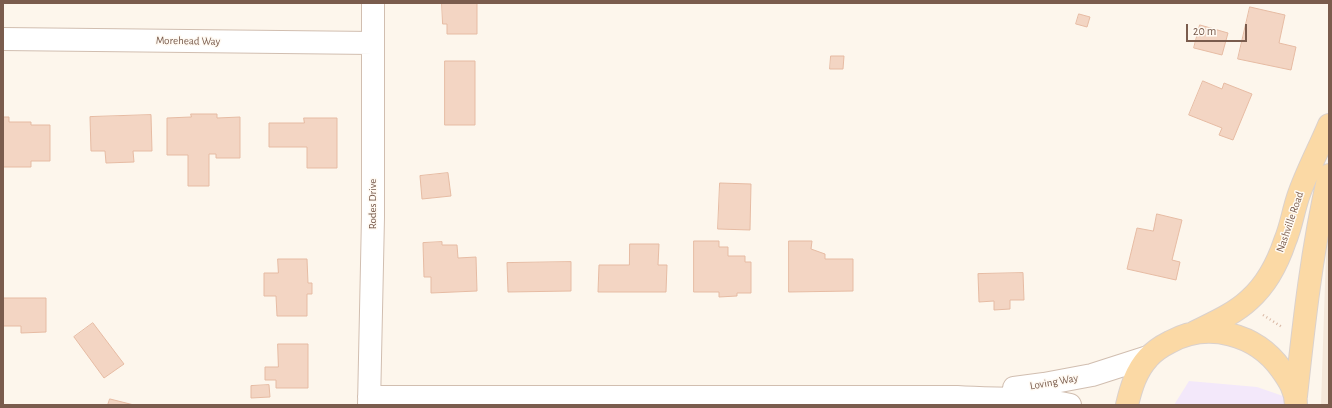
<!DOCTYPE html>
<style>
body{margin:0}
#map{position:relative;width:1332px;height:408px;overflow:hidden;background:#fdf6ec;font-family:"Alegreya Sans",sans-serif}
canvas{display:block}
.frame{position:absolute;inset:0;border:4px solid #7a5c4d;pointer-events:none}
.scale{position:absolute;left:1186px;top:24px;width:61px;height:18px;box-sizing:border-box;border:2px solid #7a5c4d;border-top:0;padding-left:5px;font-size:12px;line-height:14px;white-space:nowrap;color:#7a5c4d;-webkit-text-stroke:3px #fffaf3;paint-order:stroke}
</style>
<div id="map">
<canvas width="1332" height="408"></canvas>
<div class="frame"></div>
<div class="scale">20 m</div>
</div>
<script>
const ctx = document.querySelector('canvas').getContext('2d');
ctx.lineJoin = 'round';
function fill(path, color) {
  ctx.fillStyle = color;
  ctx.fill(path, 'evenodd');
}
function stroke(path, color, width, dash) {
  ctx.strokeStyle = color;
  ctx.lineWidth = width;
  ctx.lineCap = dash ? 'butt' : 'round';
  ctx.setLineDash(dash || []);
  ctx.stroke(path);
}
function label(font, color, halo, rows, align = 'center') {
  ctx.font = font + ' "Alegreya Sans",sans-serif';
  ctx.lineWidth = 3;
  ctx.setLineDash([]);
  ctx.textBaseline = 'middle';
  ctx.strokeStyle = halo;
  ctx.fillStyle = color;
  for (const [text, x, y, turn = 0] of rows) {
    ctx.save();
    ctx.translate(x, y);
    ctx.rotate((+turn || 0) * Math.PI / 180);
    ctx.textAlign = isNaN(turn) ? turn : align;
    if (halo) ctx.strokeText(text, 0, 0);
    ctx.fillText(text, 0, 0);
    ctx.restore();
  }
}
const residential = new Path2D(`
 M 1329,218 L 1329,405 L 1321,405 L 1327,222 Z`);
const education = new Path2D(`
 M 1189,381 L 1257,387 L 1309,405 L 1174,405 Z`);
const building = new Path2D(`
 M 442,3 L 477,3 L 477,34 L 447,34 L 447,24 L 443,24 Z
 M 1250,7 L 1285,15 L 1279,43 L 1296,47 L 1291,70 L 1238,59 Z
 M 1079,14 L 1090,17 L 1087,27 L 1076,24 Z
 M 1200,25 L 1228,33 L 1222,55 L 1194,48 Z
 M 831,56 L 844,56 L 843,69 L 830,69 Z
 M 445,61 L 475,61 L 475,125 L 445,125 Z
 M 1203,81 L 1222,89 L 1224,83 L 1252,94 L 1233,140 L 1219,135 L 1222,128 L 1189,115 Z
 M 191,114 L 217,114 L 217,118 L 240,117 L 240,158 L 216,158 L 216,154 L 209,154 L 209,186 L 188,186 L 188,155 L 167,155 L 167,118 L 191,117 Z
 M 151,115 L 152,151 L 133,151 L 134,162 L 106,163 L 105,151 L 91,151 L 90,117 Z
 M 3,117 L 9,117 L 9,122 L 31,122 L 31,125 L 50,125 L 50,161 L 31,161 L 31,167 L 3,167 Z
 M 304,118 L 337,118 L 337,168 L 307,168 L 307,147 L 269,147 L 269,123 L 304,123 Z
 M 448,173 L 451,196 L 422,199 L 420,176 Z
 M 720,183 L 751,184 L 750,230 L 718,229 Z
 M 1157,214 L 1182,220 L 1172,260 L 1180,262 L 1176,280 L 1127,269 L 1137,228 L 1153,231 Z
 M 694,241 L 719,241 L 719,247 L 728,247 L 728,256 L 745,256 L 745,262 L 751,262 L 751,293 L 737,293 L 737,296 L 719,297 L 719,292 L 694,292 Z
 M 789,241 L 812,241 L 811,249 L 825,254 L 825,259 L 853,259 L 853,291 L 789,292 Z
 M 442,242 L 442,245 L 457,245 L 458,258 L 476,257 L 477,291 L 431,293 L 431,277 L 424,277 L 423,243 Z
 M 630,244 L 659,244 L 658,265 L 667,265 L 666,292 L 598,292 L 599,265 L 629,265 Z
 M 278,259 L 307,259 L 308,283 L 312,283 L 312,294 L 307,294 L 307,316 L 277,316 L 276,296 L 264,296 L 264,273 L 278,273 Z
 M 571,262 L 571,291 L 508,292 L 507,263 Z
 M 1023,273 L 1024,300 L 1010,300 L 1010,309 L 994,310 L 994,301 L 979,302 L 978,274 Z
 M 3,298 L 46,298 L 46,332 L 21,333 L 21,326 L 3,326 Z
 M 93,323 L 124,364 L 104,378 L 74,337 Z
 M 278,344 L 308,344 L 308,388 L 276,388 L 276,380 L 265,380 L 265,367 L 278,367 Z
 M 269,385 L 270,397 L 251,398 L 251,386 Z
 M 110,399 L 134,405 L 108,405 Z`);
const path = new Path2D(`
 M 1263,315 L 1282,327`);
const minor = new Path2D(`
 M 3,39 L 373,43
 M 1014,388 L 1044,384 L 1092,375 L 1148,357
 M 369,397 L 957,397 C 995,400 1033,396 1070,405
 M 369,405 L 373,217 L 373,3`);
const major = new Path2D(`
 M 1195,332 C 1213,323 1234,314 1249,300 C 1266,285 1278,262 1285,241 C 1291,227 1293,212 1298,197 C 1306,173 1319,149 1329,125
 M 1296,396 C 1304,322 1312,248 1329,175
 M 1127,405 C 1131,388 1136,371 1148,358 C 1154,351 1162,346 1170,342 C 1208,321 1256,334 1281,369 C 1289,380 1296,391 1296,405`);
const streetNames = [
 ["Morehead Way",188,41,1],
 ["Rodes Drive",373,204,-90],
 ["Nashville Road",1290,222,-71],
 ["Loving Way",1054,382,-10]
];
fill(residential, '#f5e8da');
fill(education, '#f3e8fa');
fill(building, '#f3d5c3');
stroke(building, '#e6bba3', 1);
stroke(minor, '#d1beb0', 24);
stroke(major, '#dad1cd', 24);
stroke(path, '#d9b8a5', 2.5, [1, 3]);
stroke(minor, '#fff', 22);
stroke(major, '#fbd9a5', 22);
label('11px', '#7a5c4d', '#fffaf3', streetNames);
</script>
